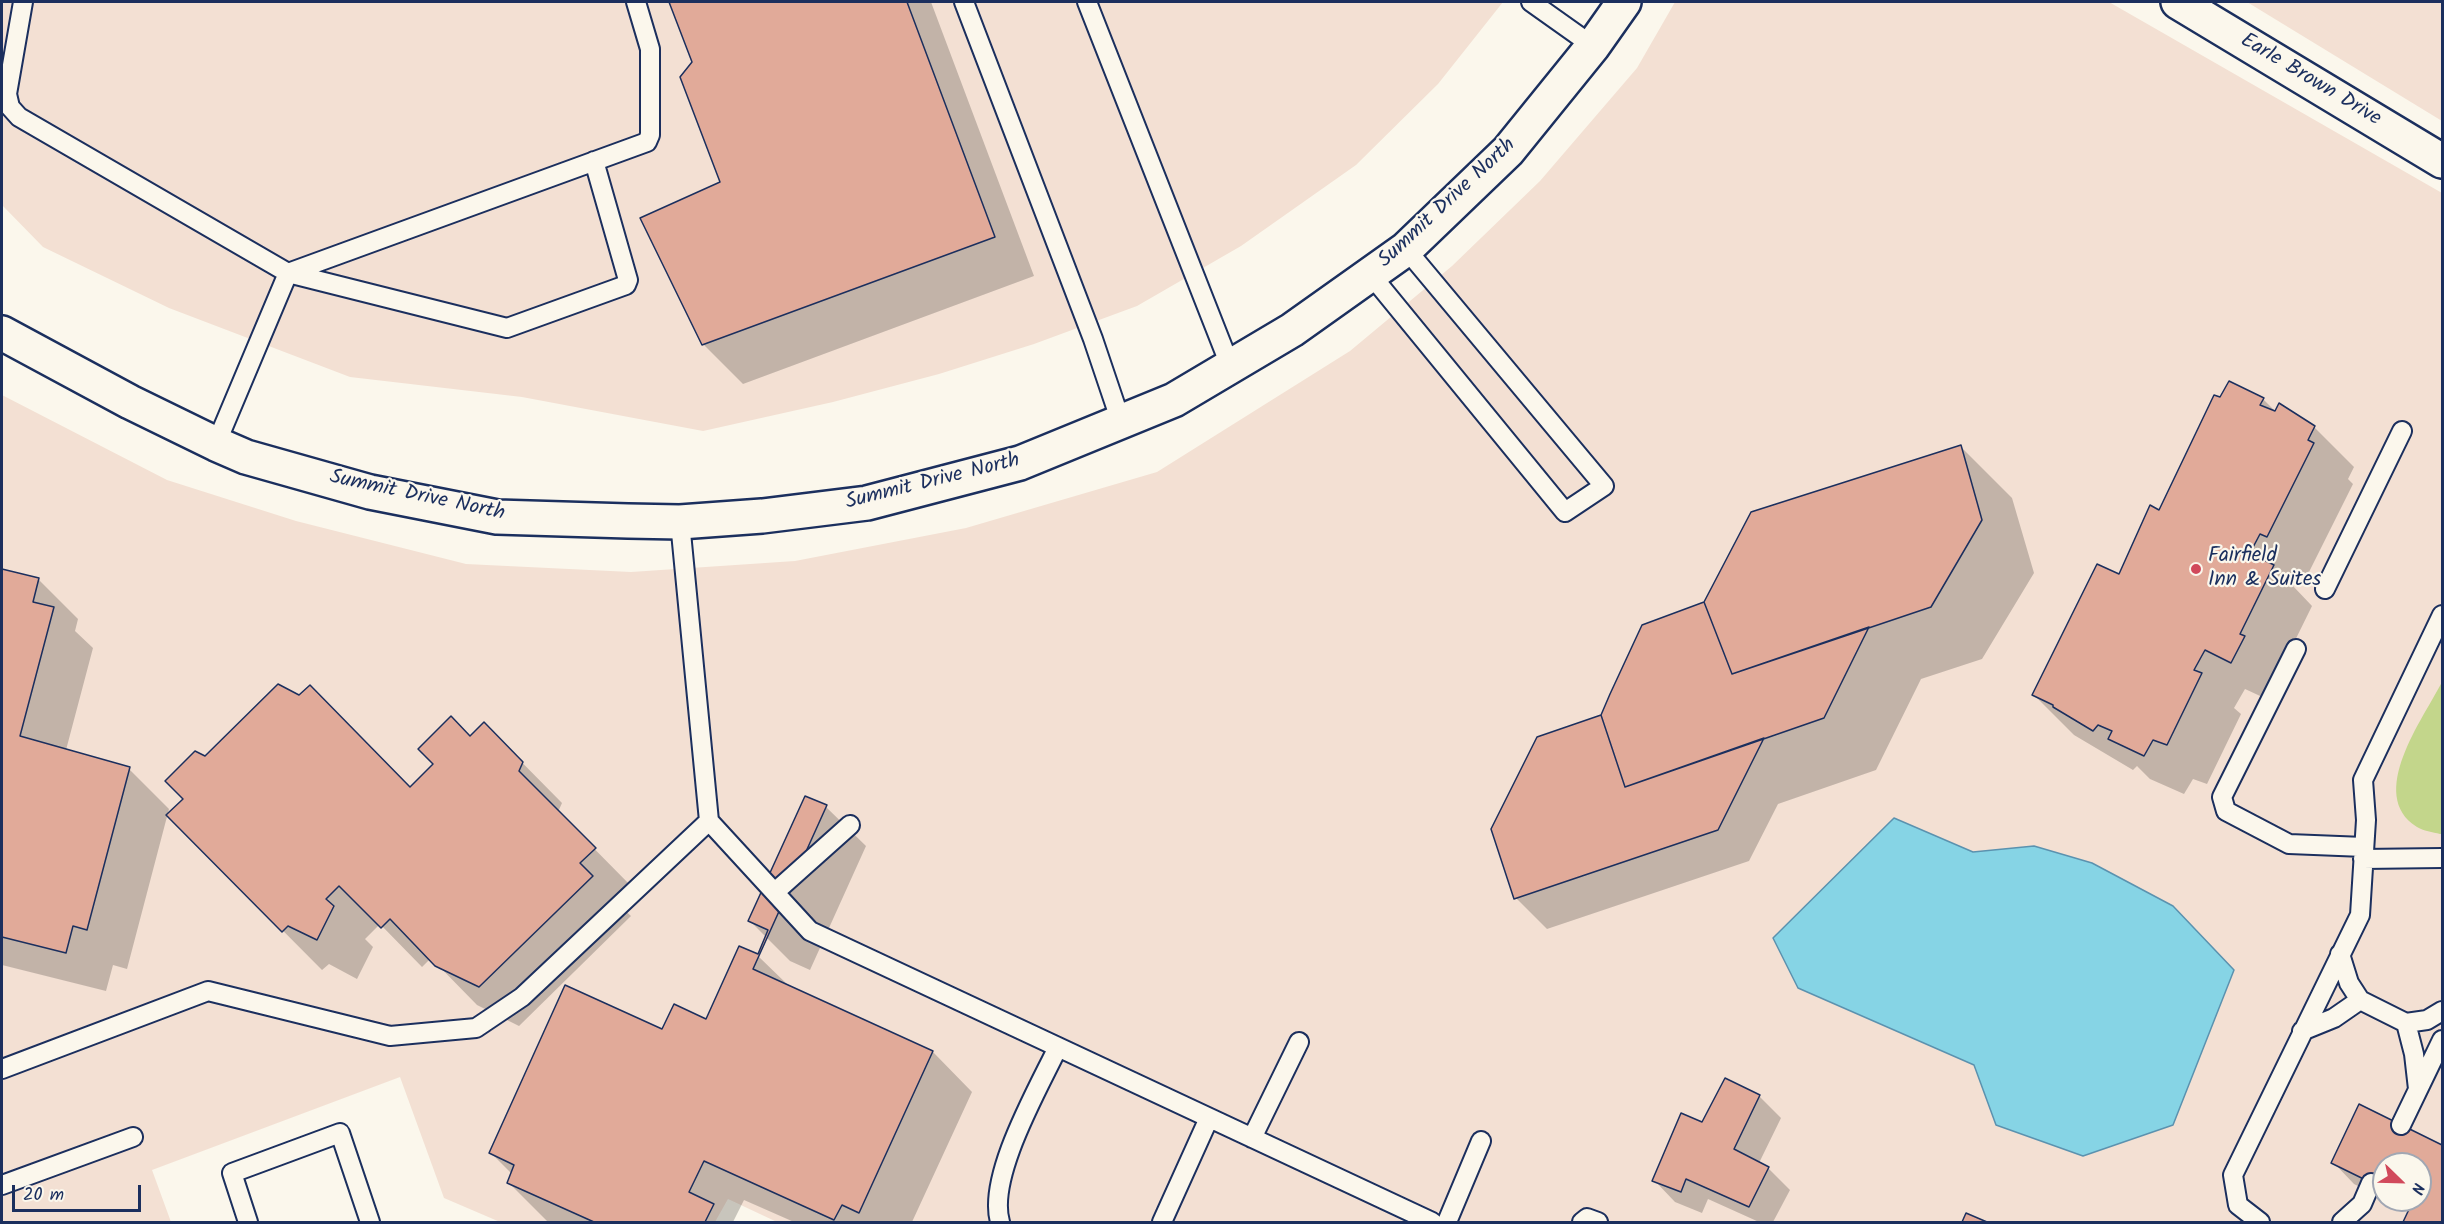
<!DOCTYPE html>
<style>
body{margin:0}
#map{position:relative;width:2444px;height:1224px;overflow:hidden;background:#fbf7ec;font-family:Kalam,sans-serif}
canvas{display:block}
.frame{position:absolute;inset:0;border:3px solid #1b2f5e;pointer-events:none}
.north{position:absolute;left:2372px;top:1152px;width:60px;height:60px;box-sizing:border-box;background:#fbf7ec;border:2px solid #a1a7b3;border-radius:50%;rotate:113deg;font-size:16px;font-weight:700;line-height:24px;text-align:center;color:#1b2f5e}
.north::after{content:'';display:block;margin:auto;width:21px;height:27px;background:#d1495b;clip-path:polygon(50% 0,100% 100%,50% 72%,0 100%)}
.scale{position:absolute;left:12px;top:1185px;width:129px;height:27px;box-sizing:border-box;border:3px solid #1b2f5e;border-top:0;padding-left:8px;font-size:18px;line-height:21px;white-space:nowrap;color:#1b2f5e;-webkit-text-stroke:4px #fbf7ec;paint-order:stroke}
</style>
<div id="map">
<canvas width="2444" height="1224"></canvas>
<div class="frame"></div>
<div class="north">N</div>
<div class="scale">20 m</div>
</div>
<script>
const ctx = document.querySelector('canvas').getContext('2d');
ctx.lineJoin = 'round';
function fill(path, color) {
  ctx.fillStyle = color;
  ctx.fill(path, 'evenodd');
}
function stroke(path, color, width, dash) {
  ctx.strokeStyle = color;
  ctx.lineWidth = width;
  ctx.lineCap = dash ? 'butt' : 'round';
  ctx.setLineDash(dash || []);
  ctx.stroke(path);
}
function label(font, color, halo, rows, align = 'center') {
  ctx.font = font + ' Kalam,sans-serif';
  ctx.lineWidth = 4.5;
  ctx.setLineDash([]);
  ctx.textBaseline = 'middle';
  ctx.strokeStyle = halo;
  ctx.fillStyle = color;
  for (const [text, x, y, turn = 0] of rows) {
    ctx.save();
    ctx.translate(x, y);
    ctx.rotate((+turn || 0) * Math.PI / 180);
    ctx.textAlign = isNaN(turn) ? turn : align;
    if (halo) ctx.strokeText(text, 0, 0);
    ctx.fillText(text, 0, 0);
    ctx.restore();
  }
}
const built = new Path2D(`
 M 2,2 L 1503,2 L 1438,84 L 1356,165 L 1241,246 L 1137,306 L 1034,344 L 939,374 L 833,402 L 703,431 L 522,397 L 350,377 L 169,308 L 43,247 L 2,205 Z
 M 1675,2 L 2109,2 L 2442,193 L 2442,1222 L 777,1222 L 728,1199 L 715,1222 L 500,1222 L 444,1198 L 400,1077 L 152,1170 L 171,1222 L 2,1222 L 2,395 L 167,480 L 296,521 L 466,564 L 631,572 L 795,561 L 966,528 L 1157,472 L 1350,351 L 1452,266 L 1540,181 L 1637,68 ZM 2384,1164 L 2420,1164 L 2420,1200 L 2384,1200 Z
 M 2247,2 L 2442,2 L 2442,121 Z`);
const green = new Path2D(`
 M 2442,682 L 2442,834 L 2440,834 C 2433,832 2423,831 2417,827 C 2366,795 2423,719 2442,682 Z`);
const water = new Path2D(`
 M 1894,818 L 1973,852 L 2034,846 L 2092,863 L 2173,906 L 2234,970 L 2173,1125 L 2083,1156 L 1996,1125 L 1974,1065 L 1798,988 L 1773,938 Z`);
const shadow = new Path2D(`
 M 671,2 L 931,2 L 1034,276 L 743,384 L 703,344 L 722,183 L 694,62 Z
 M 2229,382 L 2263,399 L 2276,412 L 2314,427 L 2354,467 L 2348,479 L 2353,484 L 2307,576 L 2300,573 L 2293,586 L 2312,606 L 2279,673 L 2271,701 L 2245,689 L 2234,708 L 2241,714 L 2207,784 L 2193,779 L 2184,794 L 2150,779 L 2137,766 L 2133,770 L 2074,735 L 2034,695 L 2120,576 L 2160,512 Z
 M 1960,446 L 2012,498 L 2034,573 L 1982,659 L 1921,679 L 1876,770 L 1778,804 L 1749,861 L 1547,929 L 1516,898 L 1602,716 L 1705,604 Z
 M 2,570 L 38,579 L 78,619 L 75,631 L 93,648 L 66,750 L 129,769 L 169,809 L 127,969 L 113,965 L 106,991 L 2,965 Z
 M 484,724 L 562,803 L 558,812 L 634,889 L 618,904 L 631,916 L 519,1026 L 477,1005 L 431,958 L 422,967 L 380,924 L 365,939 L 373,947 L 357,979 L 329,964 L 322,970 L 168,815 L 185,799 L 205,758 L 410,789 Z
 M 826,807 L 866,846 L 810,970 L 790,961 L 750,921 Z
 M 758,956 L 790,987 L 933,1052 L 972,1092 L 912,1222 L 794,1222 L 744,1200 L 733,1222 L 548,1222 L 508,1182 L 512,1174 L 491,1153 L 663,1031 L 707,1021 Z
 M 1759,1096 L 1781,1118 L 1759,1163 L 1768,1168 L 1790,1190 L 1773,1222 L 1759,1222 L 1708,1199 L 1702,1213 L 1675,1202 L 1654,1180 L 1702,1124 Z
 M 2360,1106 L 2442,1147 L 2442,1222 L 2404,1222 L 2410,1211 L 2387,1200 L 2420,1200 L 2420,1164 L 2384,1164 L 2384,1199 L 2354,1184 L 2333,1162 Z`);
const building = new Path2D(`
 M 669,2 L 907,2 L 995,237 L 702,345 L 640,218 L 720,182 L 680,77 L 692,62 Z
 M 2229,381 L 2264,398 L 2260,405 L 2275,411 L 2279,403 L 2315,426 L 2308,440 L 2314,443 L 2267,537 L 2260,534 L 2250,553 L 2274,565 L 2240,634 L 2245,636 L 2231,663 L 2205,650 L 2194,670 L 2202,673 L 2167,745 L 2153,740 L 2144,756 L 2108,739 L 2112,731 L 2098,725 L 2093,731 L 2053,707 L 2053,705 L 2032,695 L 2097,564 L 2119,574 L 2150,505 L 2159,510 L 2214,395 L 2220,397 Z
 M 1961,445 L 1982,520 L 1931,607 L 1732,674 L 1704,602 L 1751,512 Z
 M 2,569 L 39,578 L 33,602 L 54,607 L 20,736 L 130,767 L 87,930 L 73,926 L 66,953 L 2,937 Z
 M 1704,602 L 1732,674 L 1869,627 L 1824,718 L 1625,787 L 1601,715 L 1610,694 L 1642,625 Z
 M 278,684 L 299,695 L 310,685 L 410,787 L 433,764 L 418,749 L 451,716 L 470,736 L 484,722 L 523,762 L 519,771 L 596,848 L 580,863 L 593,876 L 479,987 L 435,966 L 390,919 L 381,928 L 339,886 L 326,899 L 334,906 L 317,940 L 288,926 L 282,932 L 166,815 L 183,799 L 165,781 L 195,751 L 205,756 Z
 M 1601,715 L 1625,787 L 1764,738 L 1718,830 L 1514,899 L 1491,829 L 1537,737 Z
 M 805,796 L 827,805 L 753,969 L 933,1051 L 859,1213 L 842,1205 L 834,1220 L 704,1161 L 689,1192 L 714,1204 L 705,1222 L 594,1222 L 507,1183 L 514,1165 L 489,1153 L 565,985 L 662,1029 L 674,1004 L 706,1019 L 739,946 L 758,954 L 768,930 L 748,921 Z
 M 1725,1078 L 1760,1095 L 1734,1149 L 1769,1167 L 1749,1207 L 1686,1179 L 1681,1192 L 1652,1181 L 1681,1113 L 1702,1122 Z
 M 2359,1104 L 2442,1145 L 2442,1222 L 2403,1222 L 2412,1203 L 2406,1200 L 2420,1200 L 2420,1164 L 2384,1164 L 2384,1189 L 2331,1163 Z
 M 1966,1213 L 1987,1222 L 1962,1222 Z`);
const service = new Path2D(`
 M 23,2 L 7,94 L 10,107 L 19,117 L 288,273 L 647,142 L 650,135 L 650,49 L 636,2
 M 964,2 L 1093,339 L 1121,422
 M 1087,2 L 1231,368
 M 1531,2 L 1593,46
 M 1371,275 L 1565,512 L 1604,486 L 1406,249
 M 216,444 L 288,273 L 507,328 L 626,285 L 628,280 L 594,161
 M 2325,589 L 2402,431
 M 2296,649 L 2222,797 L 2226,811 L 2289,844 L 2364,847
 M 709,821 L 810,931 L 1432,1222
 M 2363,859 L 2442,858
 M 775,892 L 850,825
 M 2340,954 L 2349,983 L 2360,1000 L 2406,1023 L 2427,1020 L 2442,1011
 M 2406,1023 L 2414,1054 L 2418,1089
 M 2302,1031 L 2334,1018 L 2360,1000
 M 2,1069 L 208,991 L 390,1036 L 476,1028 L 522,997 L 709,821 L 680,522
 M 2401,1125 L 2442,1040
 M 1252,1138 L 1299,1042
 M 2,1185 L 133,1137
 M 248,1222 L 232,1173 L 340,1133 L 370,1222
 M 1000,1222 C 987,1177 1038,1089 1058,1047
 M 1162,1222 L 1209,1118
 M 1447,1222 L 1481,1141
 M 1582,1222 L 1587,1218 L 1598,1222
 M 2260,1222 L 2238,1205 L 2233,1175 L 2360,915 L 2366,820 L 2363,780 L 2442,615
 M 2342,1222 L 2362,1204 L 2371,1183`);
const tertiary = new Path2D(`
 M 2178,2 L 2442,161
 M 2,333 L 130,402 L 216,444 L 246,457 L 370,492 L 497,517 L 628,521 L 680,522 L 762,516 L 867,503 L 1020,463 L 1174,400 L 1292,330 L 1406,249 L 1508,151 L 1593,46 L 1624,2`);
const markers = [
 [2196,569,6,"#d1495b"]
];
const streetNames = [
 ["Earle Brown Drive",2310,81,31],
 ["Summit Drive North",1448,204,-43],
 ["Summit Drive North",933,483,-14],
 ["Summit Drive North",417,497,12]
];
const poiNames = [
 ["Fairfield",2208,557],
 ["Inn & Suites",2208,581]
];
fill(built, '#f3e0d3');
fill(green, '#c3d68b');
fill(water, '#86d4e5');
stroke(water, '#5b92af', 1.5);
fill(shadow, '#0003');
fill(building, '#e1aa99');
stroke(building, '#1b2f5e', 1.5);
stroke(service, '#1b2f5e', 22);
stroke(tertiary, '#1b2f5e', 38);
stroke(service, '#fbf7ec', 18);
stroke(tertiary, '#fbf7ec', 33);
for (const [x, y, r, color] of markers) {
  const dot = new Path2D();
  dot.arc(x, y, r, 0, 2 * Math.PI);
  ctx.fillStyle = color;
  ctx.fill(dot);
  stroke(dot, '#fbf7ec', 2);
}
label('21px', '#1b2f5e', '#fbf7ec', streetNames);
label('21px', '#1b2f5e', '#fbf7ec', poiNames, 'left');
</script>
